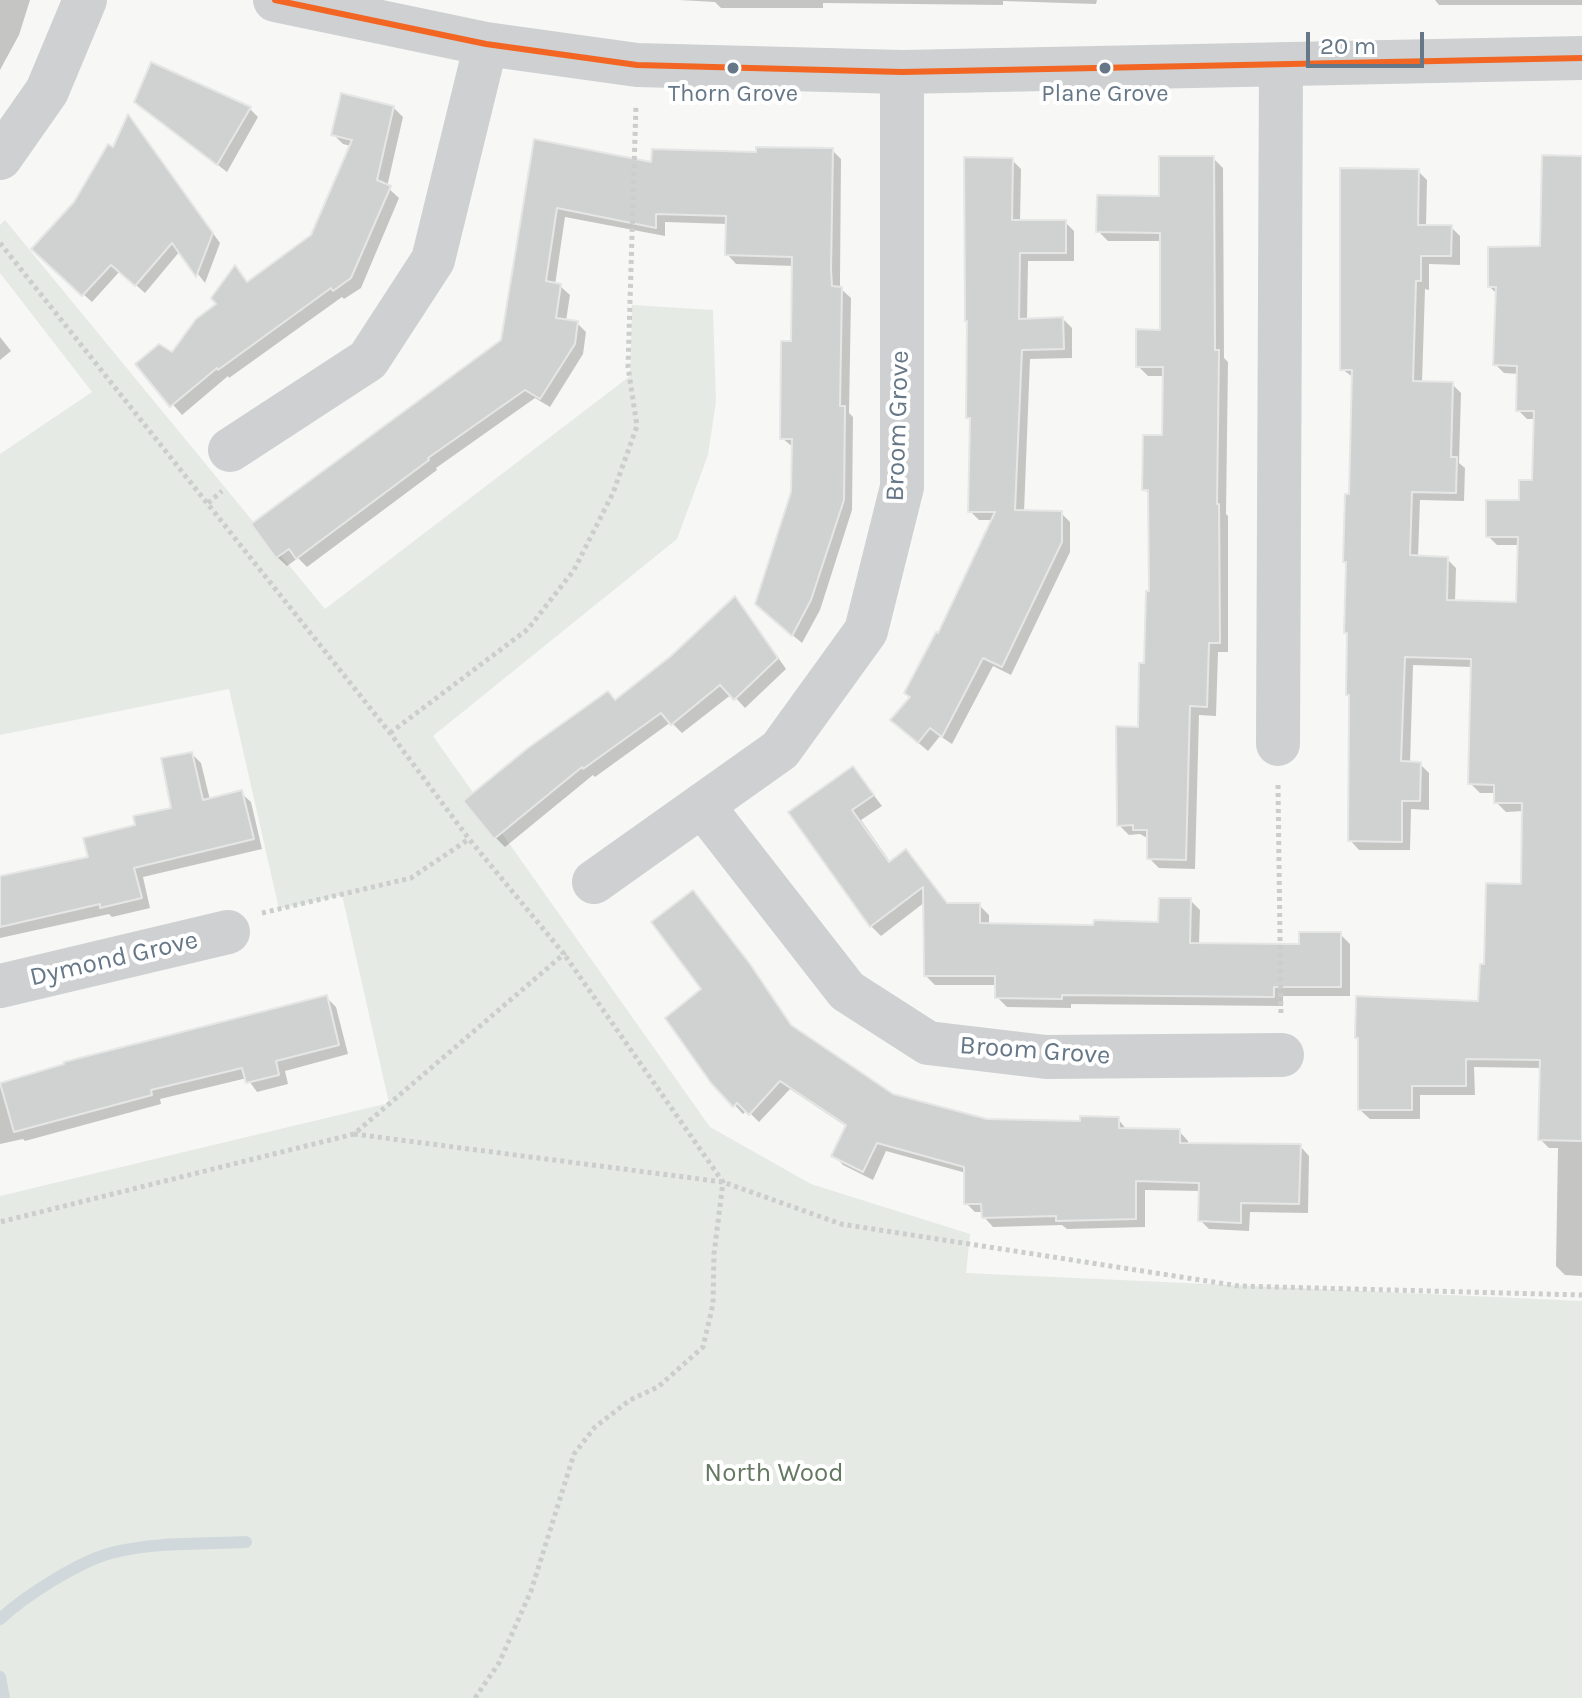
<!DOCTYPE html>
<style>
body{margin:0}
#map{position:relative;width:1582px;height:1698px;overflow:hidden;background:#f7f7f6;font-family:Karla,sans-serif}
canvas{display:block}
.scale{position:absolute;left:1306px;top:32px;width:118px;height:36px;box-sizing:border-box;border:4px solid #667887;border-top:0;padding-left:10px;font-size:24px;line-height:28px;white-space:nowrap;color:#667887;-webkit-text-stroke:6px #fff;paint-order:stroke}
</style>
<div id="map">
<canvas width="1582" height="1698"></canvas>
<div class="scale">20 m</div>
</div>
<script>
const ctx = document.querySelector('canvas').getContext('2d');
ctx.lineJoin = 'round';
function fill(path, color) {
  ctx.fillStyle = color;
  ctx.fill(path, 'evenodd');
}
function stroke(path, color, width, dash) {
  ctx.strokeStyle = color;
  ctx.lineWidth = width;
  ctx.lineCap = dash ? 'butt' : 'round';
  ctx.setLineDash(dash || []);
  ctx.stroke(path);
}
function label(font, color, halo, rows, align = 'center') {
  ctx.font = font + ' Karla,sans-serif';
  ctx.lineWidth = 8;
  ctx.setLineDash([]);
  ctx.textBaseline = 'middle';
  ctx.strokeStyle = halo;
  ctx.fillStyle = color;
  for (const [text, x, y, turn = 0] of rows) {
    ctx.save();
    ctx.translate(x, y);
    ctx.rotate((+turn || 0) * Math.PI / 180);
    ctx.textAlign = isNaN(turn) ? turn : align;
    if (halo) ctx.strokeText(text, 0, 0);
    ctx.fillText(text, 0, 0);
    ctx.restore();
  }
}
const green = new Path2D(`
 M 5,220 L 325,609 L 630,376 L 632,305 L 713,310 L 716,402 L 708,455 L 677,539 L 433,736 L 710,1127 L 811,1184 L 970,1234 L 966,1273 L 1582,1301 L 1582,1698 L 0,1698 L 0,1196 L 389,1103 L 342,895 L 279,909 L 229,689 L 0,735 L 0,454 L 92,392 L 0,273 L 0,225 Z`);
const shadow = new Path2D(`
 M 0,0 L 30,0 L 19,35 L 0,70 Z
 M 679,0 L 1097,0 L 1096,4 L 1003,1 L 1003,5 L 823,3 L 823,8 L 721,8 L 715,2 Z
 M 1419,0 L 1582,0 L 1582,5 L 1439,5 L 1435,0 Z
 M 136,102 L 249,108 L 258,117 L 227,172 Z
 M 393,107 L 403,117 L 387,187 L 399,198 L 361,288 L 344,299 L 342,297 L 229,378 L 228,376 L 182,415 L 138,364 L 173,354 L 219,304 L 235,268 L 249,283 L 313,236 L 351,146 L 343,144 L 333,134 Z
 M 129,117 L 220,243 L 205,283 L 180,251 L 145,293 L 120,271 L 92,302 L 42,257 L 75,203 L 114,150 Z
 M 536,141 L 653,164 L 832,150 L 841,159 L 840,280 L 840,288 L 851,298 L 849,413 L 853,417 L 852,510 L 820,610 L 802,643 L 766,613 L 793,492 L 794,448 L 782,438 L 793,344 L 794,266 L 736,264 L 727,254 L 728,224 L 665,222 L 665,236 L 565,217 L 555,285 L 560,286 L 570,295 L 566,321 L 577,323 L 586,332 L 583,354 L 550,407 L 535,398 L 436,468 L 437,470 L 307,567 L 298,558 L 287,566 L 277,557 L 503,341 Z
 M 1213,158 L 1223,168 L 1224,358 L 1228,362 L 1226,514 L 1228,516 L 1228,652 L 1218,652 L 1216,716 L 1199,715 L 1195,869 L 1159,868 L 1149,858 L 1149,839 L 1140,834 L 1129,835 L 1119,825 L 1140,729 L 1146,665 L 1151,593 L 1150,495 L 1144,489 L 1164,437 L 1165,376 L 1148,376 L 1138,366 L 1162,332 L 1162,241 L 1108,241 L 1098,231 L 1161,198 Z
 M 1582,158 L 1582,1276 L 1565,1275 L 1556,1266 L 1558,1148 L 1549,1148 L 1540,1139 L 1542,1068 L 1474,1067 L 1475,1095 L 1420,1095 L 1420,1119 L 1370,1119 L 1360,1110 L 1360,1041 L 1357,1037 L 1480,1003 L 1486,966 L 1523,886 L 1524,811 L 1506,812 L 1496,802 L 1496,793 L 1480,793 L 1471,784 L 1473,667 L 1413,665 L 1410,763 L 1420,764 L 1429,773 L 1429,810 L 1411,809 L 1410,850 L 1359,850 L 1350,840 L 1351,698 L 1348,694 L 1354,378 L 1342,369 L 1418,171 L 1427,180 L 1426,227 L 1451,227 L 1460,236 L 1460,265 L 1429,264 L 1429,290 L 1425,289 L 1422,383 L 1452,384 L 1461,393 L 1459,463 L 1465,468 L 1464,501 L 1420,500 L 1418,558 L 1447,559 L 1456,568 L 1455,602 L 1518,604 L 1519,545 L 1497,545 L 1488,536 L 1521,502 L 1534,482 L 1536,419 L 1527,419 L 1518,410 L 1519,374 L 1504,373 L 1495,364 L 1497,294 L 1490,287 L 1542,248 Z
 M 1012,160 L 1021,169 L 1020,222 L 1065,222 L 1074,231 L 1074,261 L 1028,261 L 1027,320 L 1063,319 L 1072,328 L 1072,358 L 1030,359 L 1024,512 L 1061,513 L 1070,522 L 1070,552 L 1011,675 L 993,666 L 952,744 L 940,736 L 928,751 L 902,729 L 911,698 L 993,520 L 979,520 L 970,511 L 972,421 L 968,417 Z
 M 0,337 L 11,351 L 0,360 Z
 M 735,599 L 744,608 L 786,669 L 745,708 L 732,694 L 682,733 L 671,722 L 595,777 L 593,775 L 505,847 L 495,837 L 616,701 L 672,658 Z
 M 192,754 L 201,763 L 210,800 L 241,793 L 251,802 L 262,849 L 143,877 L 150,908 L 112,917 L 109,914 L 0,938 L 0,878 L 90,858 L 138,827 L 174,809 Z
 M 853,768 L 882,806 L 861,820 L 891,863 L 906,852 L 949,905 L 979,905 L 989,915 L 989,925 L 1095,927 L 1160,924 L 1190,900 L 1200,910 L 1199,945 L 1301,946 L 1340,934 L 1350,944 L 1350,996 L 1283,996 L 1283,1006 L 1071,1004 L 1071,1008 L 1007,1007 L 997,997 L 997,985 L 935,985 L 926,976 L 925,902 L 881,936 L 871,926 L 791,812 Z
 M 702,902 L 796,1031 L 893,1096 L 986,1121 L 1082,1123 L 1118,1119 L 1127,1130 L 1179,1131 L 1188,1141 L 1188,1145 L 1300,1146 L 1309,1156 L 1308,1213 L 1250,1212 L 1249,1231 L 1209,1229 L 1200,1220 L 1201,1191 L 1145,1190 L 1145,1227 L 1067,1229 L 1062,1225 L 993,1227 L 984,1217 L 984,1212 L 975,1212 L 966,1203 L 966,1173 L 886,1151 L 873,1180 L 843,1165 L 834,1155 L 847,1127 L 790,1089 L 759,1122 L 747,1110 L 743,1114 L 712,1081 L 704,990 Z
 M 326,997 L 336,1007 L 348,1054 L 285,1071 L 288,1084 L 257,1092 L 247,1078 L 160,1099 L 161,1104 L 25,1141 L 23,1139 L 0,1144 L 0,1085 Z`);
const stream = new Path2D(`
 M 0,1619 C 25,1596 78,1562 111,1553 C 154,1542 201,1544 246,1542
 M 0,1677 L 4,1698`);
const building = new Path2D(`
 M 151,62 L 251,107 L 217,165 L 134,102 Z
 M 341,93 L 394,106 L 377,180 L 391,186 L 351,278 L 333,291 L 331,288 L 218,370 L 217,368 L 170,407 L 135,364 L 159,344 L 172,352 L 196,319 L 216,304 L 211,298 L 235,265 L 247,282 L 311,235 L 352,140 L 331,135 Z
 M 128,114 L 213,233 L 196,277 L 172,243 L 135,286 L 111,265 L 82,296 L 31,249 L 74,202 L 108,144 L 113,147 Z
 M 534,139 L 651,162 L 652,149 L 756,152 L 756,147 L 833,148 L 831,270 L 832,286 L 842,287 L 840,406 L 845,406 L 844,500 L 811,600 L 792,636 L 755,604 L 791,492 L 792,439 L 780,439 L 781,341 L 791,341 L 792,257 L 725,255 L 726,216 L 656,214 L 656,228 L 557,208 L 546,281 L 561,284 L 556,318 L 578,321 L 575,344 L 540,399 L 525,390 L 428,458 L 429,460 L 296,559 L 289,549 L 276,558 L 251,524 L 501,340 Z
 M 1542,155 L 1582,156 L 1582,1141 L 1538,1140 L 1540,1060 L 1466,1059 L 1466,1086 L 1412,1086 L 1412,1110 L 1358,1110 L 1358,1038 L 1355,1038 L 1356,996 L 1478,1001 L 1480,964 L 1484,964 L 1486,883 L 1521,884 L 1522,803 L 1494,803 L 1494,785 L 1468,784 L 1471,659 L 1405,657 L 1401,761 L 1421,762 L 1420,801 L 1402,801 L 1402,842 L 1348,841 L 1349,695 L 1346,695 L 1347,633 L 1344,633 L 1346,562 L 1343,562 L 1345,494 L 1349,494 L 1352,370 L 1340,370 L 1340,168 L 1419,169 L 1418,225 L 1452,225 L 1451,256 L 1421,256 L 1421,281 L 1416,281 L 1413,381 L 1453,382 L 1451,457 L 1457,457 L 1456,493 L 1412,492 L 1410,555 L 1448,557 L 1447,600 L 1516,602 L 1518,537 L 1486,537 L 1486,500 L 1519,500 L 1519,480 L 1532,480 L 1534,411 L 1516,411 L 1517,366 L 1493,365 L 1496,287 L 1488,287 L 1488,247 L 1540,246 Z
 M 1159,156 L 1214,156 L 1215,350 L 1219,350 L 1217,504 L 1219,504 L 1220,643 L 1209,643 L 1207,707 L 1190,706 L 1186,860 L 1147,859 L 1147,830 L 1133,830 L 1133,825 L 1117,826 L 1116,726 L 1138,727 L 1139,663 L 1144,663 L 1146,591 L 1149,591 L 1148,490 L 1142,490 L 1143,435 L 1162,435 L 1163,367 L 1136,367 L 1136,329 L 1160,330 L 1160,233 L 1096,232 L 1097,195 L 1159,196 Z
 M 964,157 L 1013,158 L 1012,220 L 1066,220 L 1066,253 L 1020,253 L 1019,319 L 1063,317 L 1064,349 L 1022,350 L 1015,510 L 1062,511 L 1062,542 L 1002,667 L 983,658 L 942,737 L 930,728 L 918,743 L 890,720 L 910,697 L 904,693 L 936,632 L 938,633 L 995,512 L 968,512 L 970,418 L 966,418 L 967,321 L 965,321 Z
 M 735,596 L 778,658 L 734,700 L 720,685 L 671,725 L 661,713 L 583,769 L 582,767 L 494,839 L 463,801 L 528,748 L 608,691 L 615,700 L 671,656 Z
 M 192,752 L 203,800 L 242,790 L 254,839 L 134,868 L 142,898 L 100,908 L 100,904 L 0,927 L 0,876 L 88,857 L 83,838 L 135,825 L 133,816 L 171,808 L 161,758 Z
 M 853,766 L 874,795 L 852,810 L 889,862 L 906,849 L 947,903 L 980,903 L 980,923 L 1093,925 L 1094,920 L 1158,922 L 1159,898 L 1191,898 L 1190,943 L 1299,944 L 1299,932 L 1341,932 L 1341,987 L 1274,987 L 1274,997 L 1062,995 L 1062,999 L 995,998 L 995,976 L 924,976 L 923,887 L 870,927 L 788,812 Z
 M 693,890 L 750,964 L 791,1025 L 893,1094 L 987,1119 L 1080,1121 L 1080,1116 L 1119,1117 L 1119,1128 L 1180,1129 L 1180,1143 L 1301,1144 L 1299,1204 L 1241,1203 L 1241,1223 L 1198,1221 L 1199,1183 L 1136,1181 L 1136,1219 L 1056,1221 L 1056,1216 L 982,1218 L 981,1204 L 964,1204 L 964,1167 L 877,1143 L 863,1172 L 831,1156 L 846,1125 L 780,1081 L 749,1115 L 737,1103 L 733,1107 L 711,1083 L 665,1018 L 701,989 L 651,922 Z
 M 327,995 L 339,1045 L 276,1061 L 279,1075 L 246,1083 L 242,1068 L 151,1090 L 152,1095 L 14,1132 L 0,1083 L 64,1064 L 64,1062 Z`);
const path = new Path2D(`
 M 0,243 L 390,733 L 469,839 L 564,954 L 354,1134 L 0,1222
 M 208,503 L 222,491
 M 390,733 L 528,629 L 574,570 L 613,493 L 637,426 L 628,367 L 636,104
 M 1278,785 L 1281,1015
 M 262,913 L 411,878 L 469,839
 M 354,1134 L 723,1182 L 841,1224 L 1239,1286 L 1582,1295
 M 475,1698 L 499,1663 L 531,1591 L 574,1454 L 595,1427 L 630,1400 L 658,1387 L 703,1347 L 713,1304 L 714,1254 L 723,1182 L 564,954`);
const minor = new Path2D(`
 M 275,0 L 486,44 L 637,65 L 902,72 L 1582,58
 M 0,158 L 47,91 L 85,0
 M 230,450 L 368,360 L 433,260 L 486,44
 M 1278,744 L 1281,64
 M 702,805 L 847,991 L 928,1043 L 1046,1057 L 1282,1055
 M 594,882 L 780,750 L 866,631 L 902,487 L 902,72
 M 0,986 L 228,932`);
const bus1 = new Path2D(`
 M 275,0 L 486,44 L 637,65 L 902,72 L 1582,58`);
const markers = [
 [733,68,7,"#667887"],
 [1105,68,7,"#667887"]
];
const busNames = [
 ["Thorn Grove",733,94],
 ["Plane Grove",1105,94]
];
const streetNames = [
 ["Broom Grove",898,426,-88],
 ["Dymond Grove",114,959,-13],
 ["Broom Grove",1035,1051,4]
];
const parkNames = [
 ["North Wood",774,1474]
];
fill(green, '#e6eae4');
fill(shadow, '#0003');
stroke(stream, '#d0d8db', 12);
fill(building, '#d0d2d2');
stroke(building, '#e6e6e6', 2);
stroke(path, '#cccdcd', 5, [4, 4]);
stroke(minor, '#ced0d1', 44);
stroke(bus1, '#f26522', 6);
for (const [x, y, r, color] of markers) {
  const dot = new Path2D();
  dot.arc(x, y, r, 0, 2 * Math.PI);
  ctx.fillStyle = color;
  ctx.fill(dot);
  stroke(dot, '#fff', 3);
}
label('24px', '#667887', '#fff', busNames);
label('26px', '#667887', '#fff', streetNames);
label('26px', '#657961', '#fff', parkNames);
</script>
